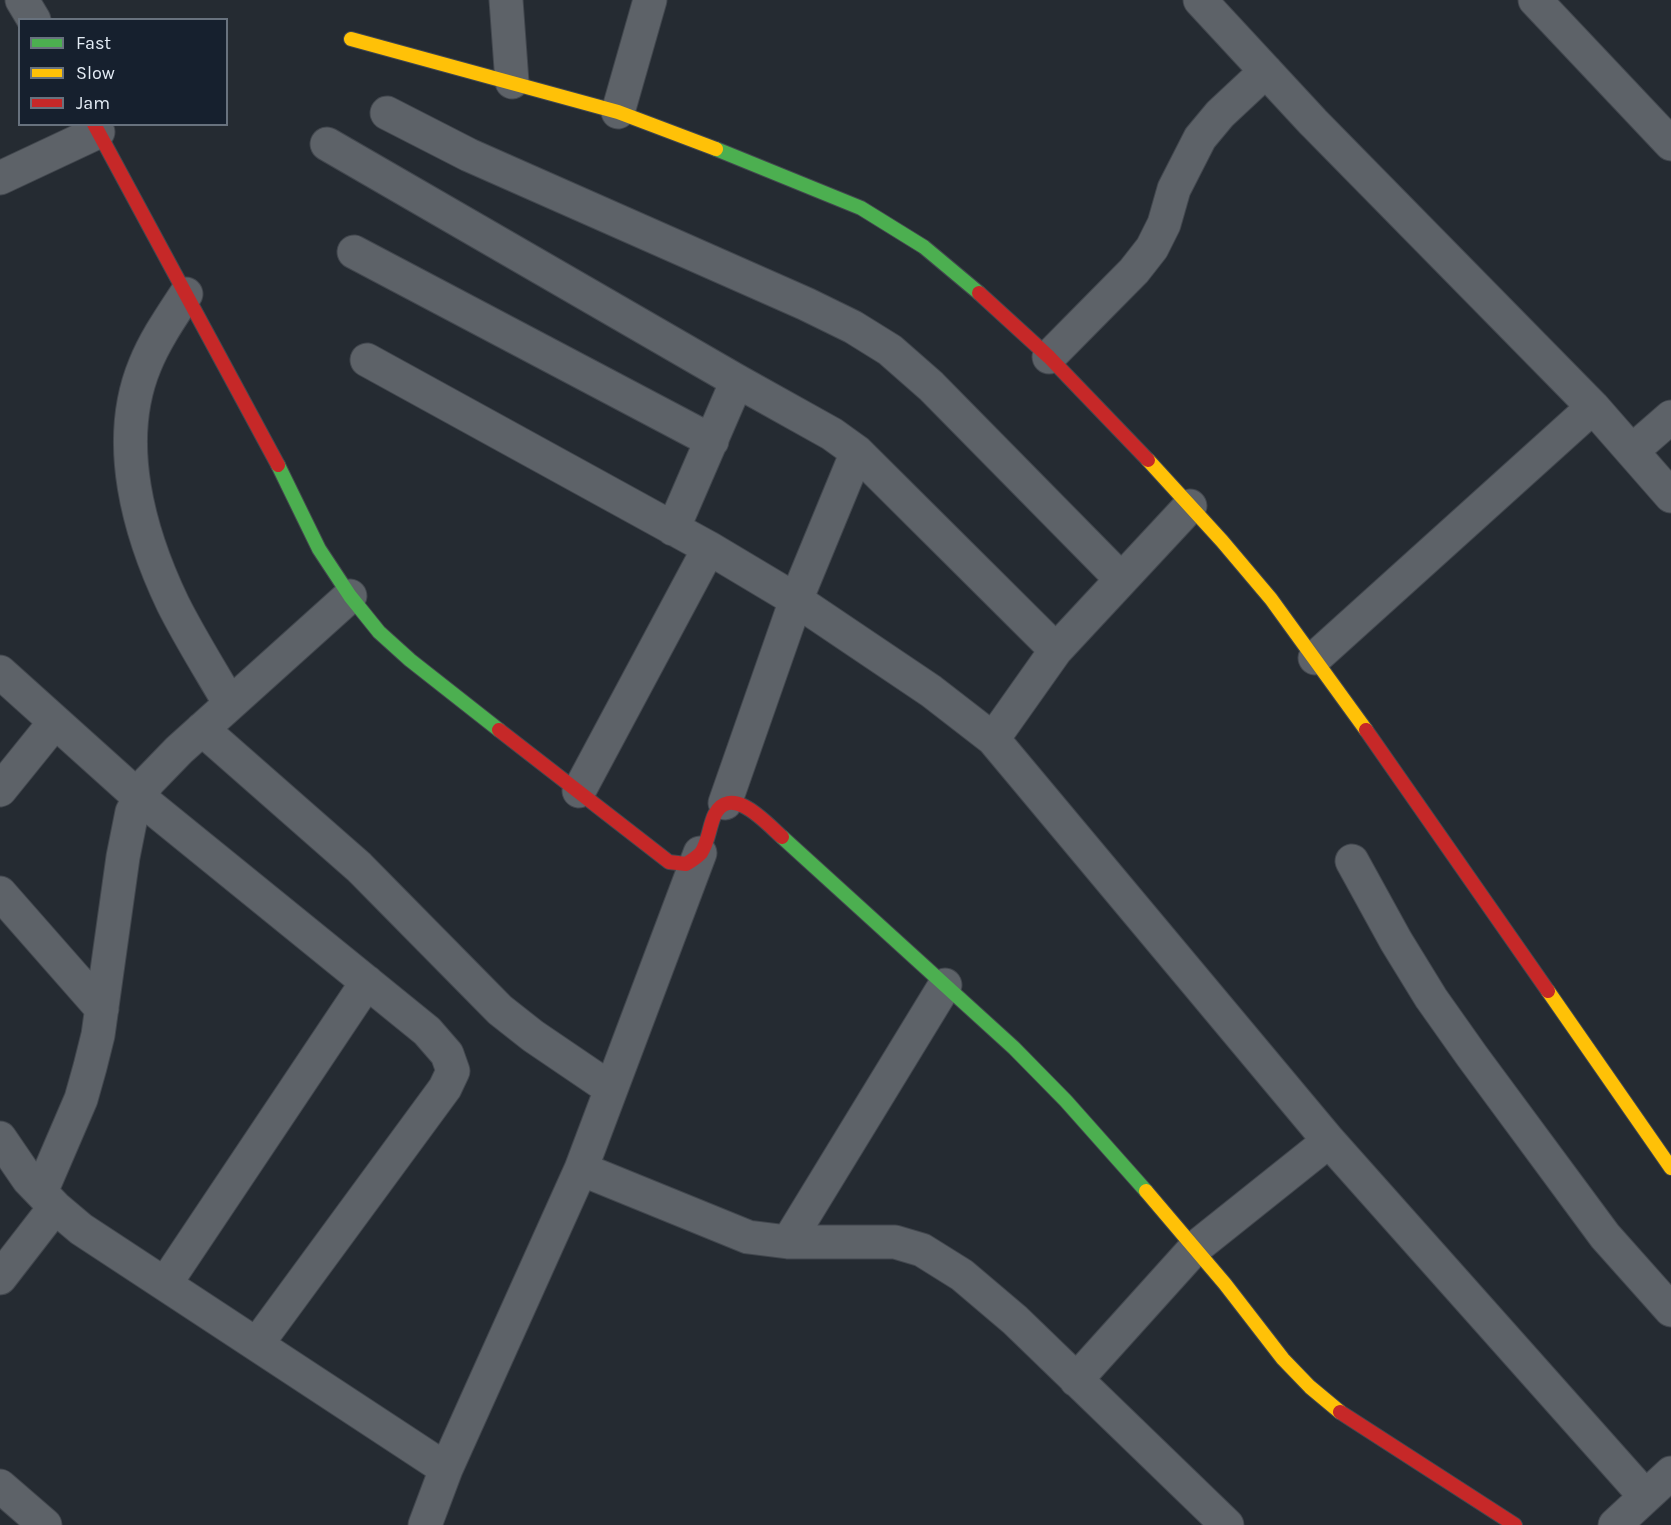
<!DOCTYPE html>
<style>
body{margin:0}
#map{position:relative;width:1671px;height:1525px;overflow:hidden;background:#252b32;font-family:Karla,sans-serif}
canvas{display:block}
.legend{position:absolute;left:18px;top:18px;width:210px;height:108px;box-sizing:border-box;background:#16202e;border:2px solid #68727e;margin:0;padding:8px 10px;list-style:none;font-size:18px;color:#e4ecf5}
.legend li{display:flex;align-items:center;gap:12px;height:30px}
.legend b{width:30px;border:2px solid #68727e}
</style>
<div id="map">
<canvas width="1671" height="1525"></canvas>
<ul class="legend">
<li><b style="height:8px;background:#4caf50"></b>Fast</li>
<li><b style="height:8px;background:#ffc107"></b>Slow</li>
<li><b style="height:8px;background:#c62828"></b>Jam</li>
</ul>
</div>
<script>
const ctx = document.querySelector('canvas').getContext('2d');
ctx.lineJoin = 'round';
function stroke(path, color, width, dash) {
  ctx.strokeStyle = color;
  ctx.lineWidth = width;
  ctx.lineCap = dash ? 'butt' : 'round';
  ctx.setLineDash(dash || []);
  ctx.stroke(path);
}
const street = new Path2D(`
 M 22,0 L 34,20
 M 506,0 L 512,82
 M 1200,0 L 1313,122 L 1593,407 L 1671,496
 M 1535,0 L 1671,144
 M 618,112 L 650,0
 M 387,113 L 469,155 L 806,304 L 853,327 L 890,350 L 931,386 L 1121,579
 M 327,144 L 737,381 L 832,434 L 857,452 L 1056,650
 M 0,178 L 98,132
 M 354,252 L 712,441
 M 186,294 C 171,317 155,340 145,365 C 113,442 139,533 173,604 C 190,638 211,671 230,704
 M 1049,357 L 1134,271 L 1152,248 L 1164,224 L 1174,189 L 1200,138 L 1220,114 L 1266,71
 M 367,360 L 709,548 L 796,600 L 931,691 L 993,739 L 1329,1141 L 1645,1496
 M 1632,451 L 1671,417
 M 673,529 L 737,381
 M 1315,658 L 1593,407
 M 0,672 L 140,798 L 427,1031 L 447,1054 L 453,1071 L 445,1088 L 257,1344
 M 202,729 L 359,867 L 500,1010 L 533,1036 L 611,1089
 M 993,739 L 1056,650 L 1190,506
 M 0,790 L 55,722
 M 579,791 L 709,548
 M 725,803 L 796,600 L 857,452
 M 1352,861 L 1396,941 L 1431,998 L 1472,1056 L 1605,1236 L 1671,1310
 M 0,893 L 102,1009
 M 0,1138 L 28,1179 L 55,1207 L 81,1229 L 446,1469
 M 581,1169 L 748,1237 L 788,1242 L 895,1242 L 922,1250 L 962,1275 L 1015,1320 L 1227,1525
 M 41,1192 L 81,1099 L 90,1067 L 98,1035 L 123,857 L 132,812 L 148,782 L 179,750 L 350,596
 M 788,1242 L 945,985
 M 0,1278 L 55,1207
 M 165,1284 L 367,982
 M 1076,1380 L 1195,1248 L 1329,1141
 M 0,1486 L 45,1525
 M 425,1525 L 446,1469 L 581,1169 L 700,853
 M 1615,1525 L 1671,1473`);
const fast = new Path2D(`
 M 716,149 L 861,208 L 924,247 L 979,293
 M 278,465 L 319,549 L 350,596 L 379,632 L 410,660 L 499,730
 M 782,837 L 1014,1048 L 1066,1101 L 1146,1191`);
const slow = new Path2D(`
 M 351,39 L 618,112 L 716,149
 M 1148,460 L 1222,541 L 1271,599 L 1366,730
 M 1548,991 L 1671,1168
 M 1146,1191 L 1225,1284 L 1283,1359 L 1310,1387 L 1340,1412`);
const jam = new Path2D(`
 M 94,124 L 278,465
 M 979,293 L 1049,357 L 1148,460
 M 499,730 L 669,862 L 686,864 C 691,861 697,857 701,853 C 709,841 709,826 715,814 C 732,783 768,825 782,837
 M 1366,730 L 1548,991
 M 1340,1412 L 1515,1525`);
stroke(street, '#42474e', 35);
stroke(fast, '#42474e', 16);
stroke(slow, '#42474e', 16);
stroke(jam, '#42474e', 16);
stroke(street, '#5d6268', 33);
stroke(fast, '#4caf50', 14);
stroke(slow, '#ffc107', 14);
stroke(jam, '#c62828', 14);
</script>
